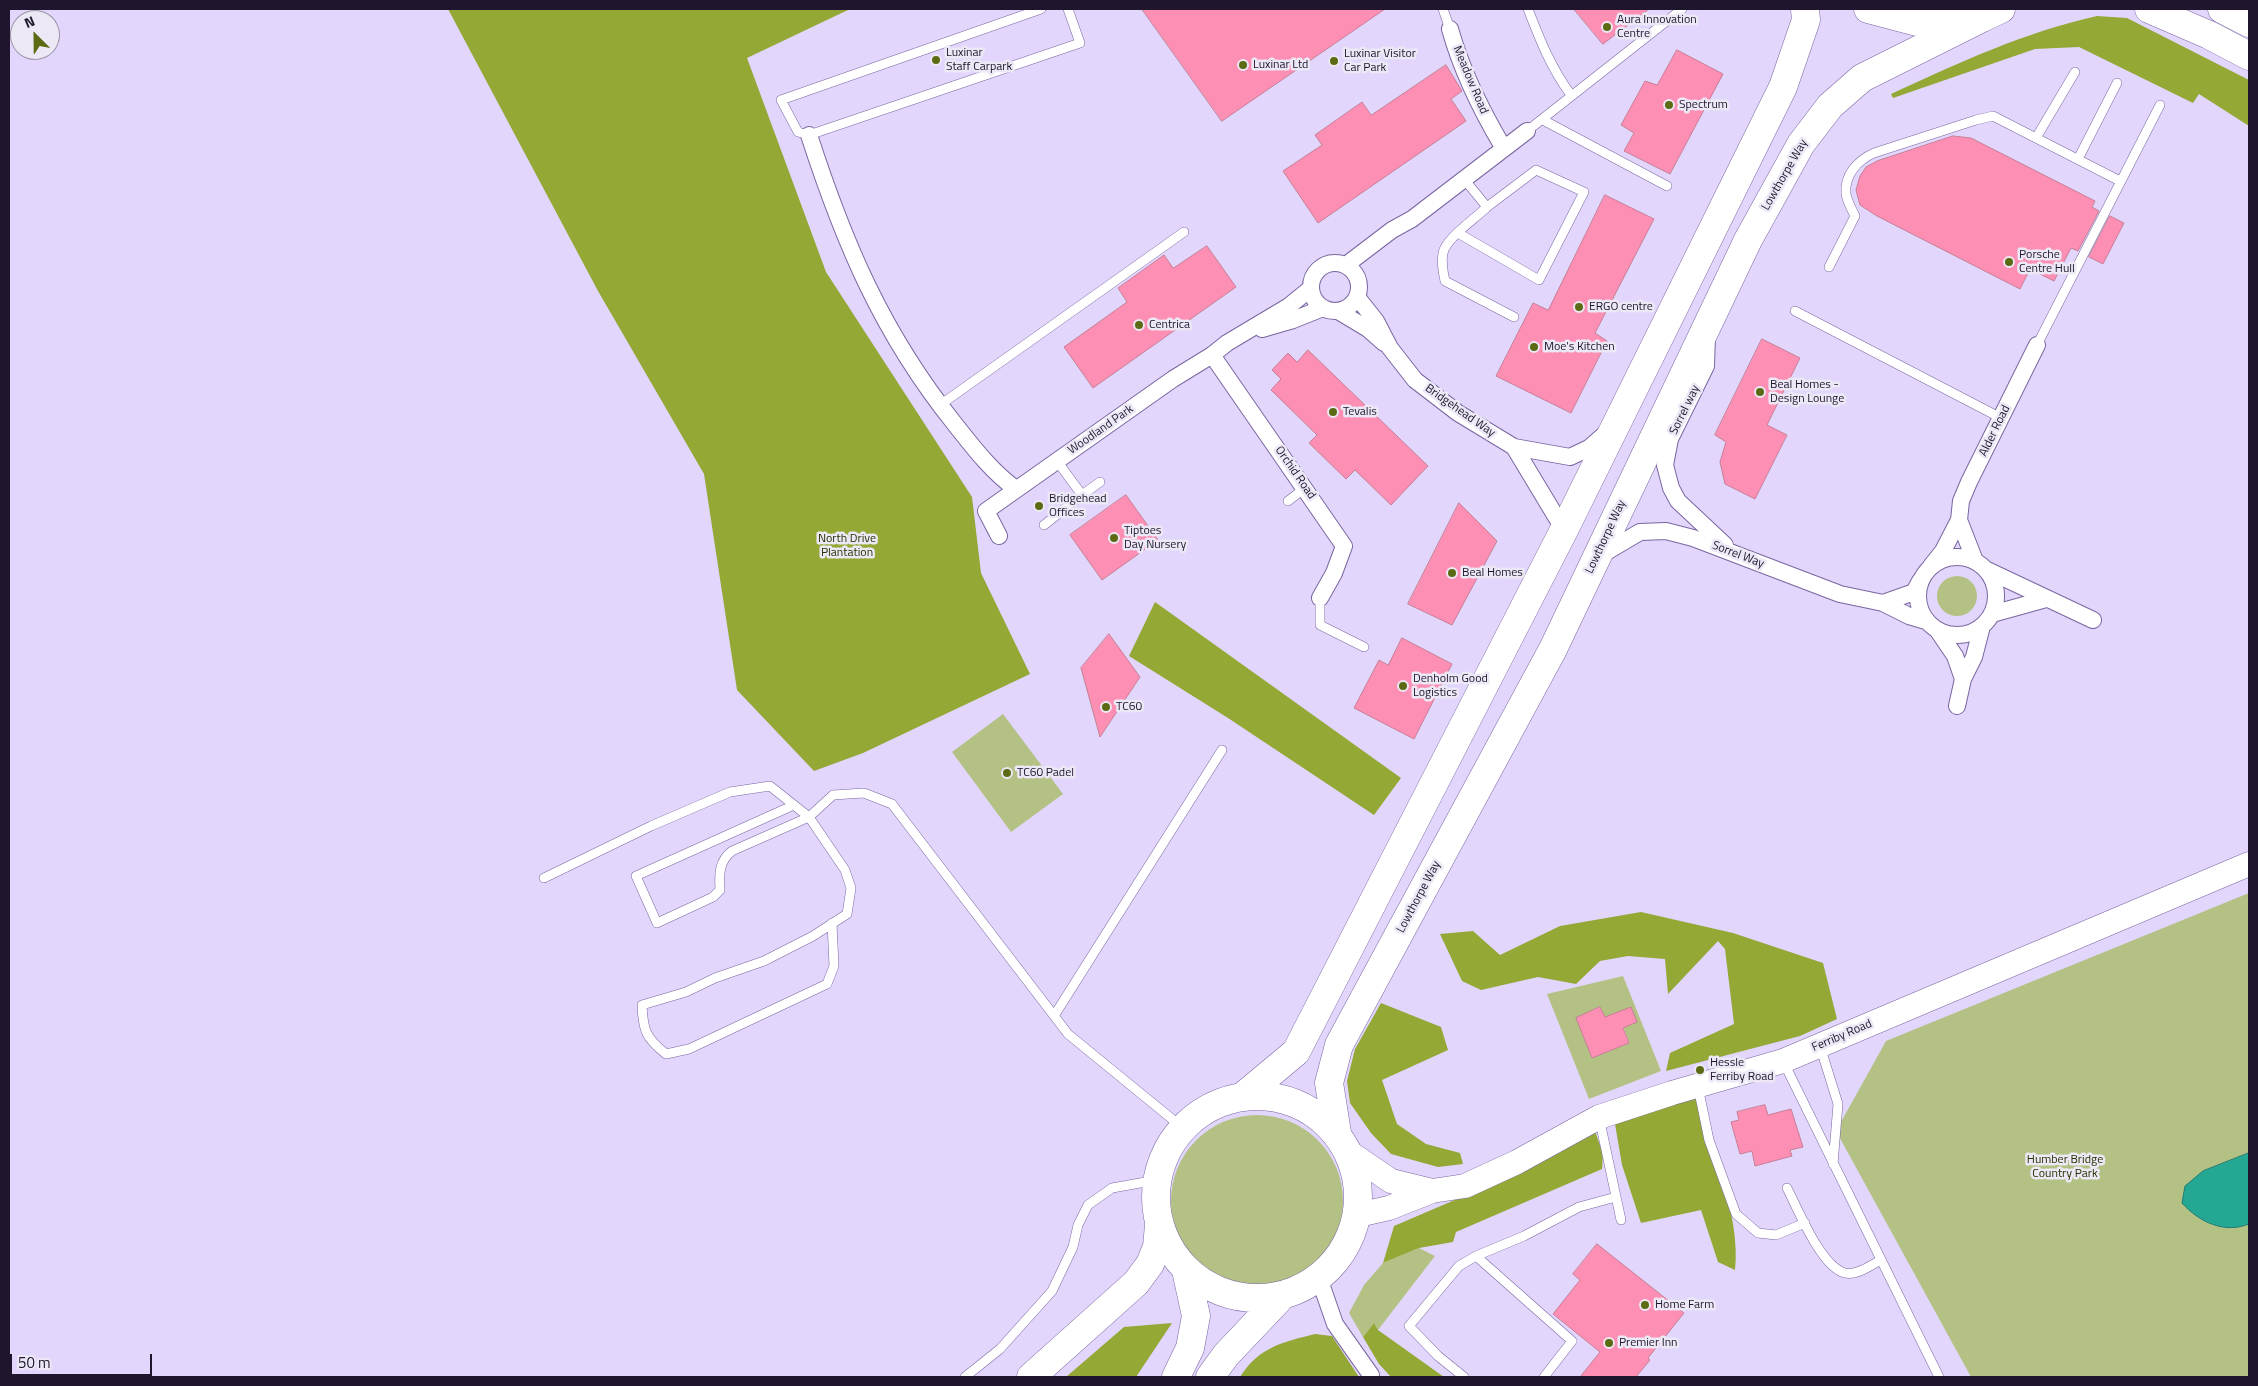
<!DOCTYPE html>
<style>
body{margin:0}
#map{position:relative;width:2258px;height:1386px;overflow:hidden;background:#e2d6fd;font-family:"Titillium Web",sans-serif}
canvas{display:block}
.frame{position:absolute;inset:0;border:10px solid #1f162e;pointer-events:none}
.north{position:absolute;left:10px;top:10px;width:50px;height:50px;box-sizing:border-box;background:#ece8f5;border:1px solid #9a94a5;border-radius:50%;rotate:337deg;font-size:14px;font-weight:700;line-height:20px;text-align:center;color:#1f162e}
.north::after{content:'';display:block;margin:auto;width:18px;height:22px;background:#5b6a13;clip-path:polygon(50% 0,100% 100%,50% 72%,0 100%)}
.scale{position:absolute;left:10px;top:1354px;width:142px;height:22px;box-sizing:border-box;border:2px solid #1f162e;border-top:0;padding-left:6px;font-size:15px;line-height:18px;white-space:nowrap;color:#1f162e;-webkit-text-stroke:4px #ece8f5;paint-order:stroke}
</style>
<div id="map">
<canvas width="2258" height="1386"></canvas>
<div class="frame"></div>
<div class="north">N</div>
<div class="scale">50 m</div>
</div>
<script>
const ctx = document.querySelector('canvas').getContext('2d');
ctx.lineJoin = 'round';
function fill(path, color) {
  ctx.fillStyle = color;
  ctx.fill(path, 'evenodd');
}
function stroke(path, color, width, dash) {
  ctx.strokeStyle = color;
  ctx.lineWidth = width;
  ctx.lineCap = dash ? 'butt' : 'round';
  ctx.setLineDash(dash || []);
  ctx.stroke(path);
}
function label(font, color, halo, rows, align = 'center') {
  ctx.font = font + ' "Titillium Web",sans-serif';
  ctx.lineWidth = 5;
  ctx.setLineDash([]);
  ctx.textBaseline = 'middle';
  ctx.strokeStyle = halo;
  ctx.fillStyle = color;
  for (const [text, x, y, turn = 0] of rows) {
    ctx.save();
    ctx.translate(x, y);
    ctx.rotate((+turn || 0) * Math.PI / 180);
    ctx.textAlign = isNaN(turn) ? turn : align;
    if (halo) ctx.strokeText(text, 0, 0);
    ctx.fillText(text, 0, 0);
    ctx.restore();
  }
}
const green = new Path2D(`
 M1937 596a20 20 0 1 1 40 0a20 20 0 1 1-40 0Z
 M 1003,714 L 1063,794 L 1011,832 L 952,752 Z
 M 2249,893 L 2249,1377 L 1971,1377 L 1836,1131 L 1886,1041 Z
 M 1623,976 L 1661,1071 L 1589,1099 L 1547,994 ZM 1600,1007 L 1607,1022 L 1623,1026 L 1629,1042 L 1592,1058 L 1582,1032 L 1593,1010 Z
 M1171 1201a86 86 0 1 1 172 0a86 86 0 1 1-172 0Z
 M 1419,1248 L 1435,1256 L 1378,1330 L 1374,1323 L 1363,1337 L 1349,1313 L 1364,1285 L 1383,1263 Z`);
const forest = new Path2D(`
 M 448,9 L 850,9 L 747,58 L 826,272 L 972,497 L 981,573 L 1030,674 L 863,753 L 814,771 L 737,690 L 704,474 L 598,291 Z
 M 2097,16 L 2127,18 L 2249,80 L 2249,126 L 2199,94 L 2193,103 L 2079,47 L 2035,49 L 1893,98 L 1891,94 C 1958,63 2025,32 2097,16 Z
 M 1155,602 L 1401,778 L 1374,815 L 1228,718 L 1129,656 Z
 M 1641,912 L 1733,933 L 1823,963 L 1837,1019 L 1800,1036 L 1666,1071 L 1670,1053 L 1734,1024 L 1725,949 L 1718,941 L 1668,994 L 1665,959 L 1628,956 L 1600,961 L 1576,984 L 1538,977 L 1481,990 L 1462,981 L 1440,934 L 1473,931 L 1500,955 L 1560,926 Z
 M 1381,1003 L 1441,1027 L 1448,1050 L 1382,1080 L 1397,1124 L 1426,1144 L 1460,1153 L 1463,1164 L 1438,1167 L 1391,1154 L 1371,1133 L 1350,1103 L 1347,1081 L 1355,1049 Z
 M 1696,1098 C 1712,1149 1741,1218 1735,1270 L 1718,1262 L 1701,1210 L 1641,1223 L 1622,1165 L 1615,1124 Z
 M 1595,1131 L 1603,1154 L 1602,1169 L 1456,1232 L 1453,1242 L 1419,1248 L 1383,1263 L 1394,1226 L 1471,1193 Z
 M 1172,1323 L 1136,1377 L 1066,1377 L 1124,1327 Z
 M 1374,1323 L 1378,1330 L 1444,1377 L 1391,1377 L 1379,1364 L 1363,1337 Z
 M 1315,1334 L 1332,1336 L 1359,1377 L 1240,1377 C 1259,1347 1283,1342 1315,1334 Z`);
const water = new Path2D(`
 M 2249,1153 L 2249,1224 C 2224,1234 2199,1222 2182,1203 L 2185,1186 L 2203,1171 Z`);
const building = new Path2D(`
 M 1142,9 L 1385,9 L 1222,121 Z
 M 1574,9 L 1649,9 L 1603,44 Z
 M 1677,50 L 1723,74 L 1670,174 L 1624,151 L 1634,133 L 1621,125 L 1645,81 L 1657,85 Z
 M 1446,65 L 1462,91 L 1451,99 L 1466,121 L 1318,223 L 1283,171 L 1322,145 L 1315,135 L 1362,102 L 1371,115 Z
 M 1953,136 L 1971,138 L 2095,201 L 2092,207 L 2099,211 L 2078,251 L 2071,248 L 2054,281 L 2030,269 L 2020,289 L 1877,216 L 1860,205 L 1856,190 L 1860,176 L 1866,167 L 1877,161 Z
 M 1605,195 L 1654,219 L 1595,333 L 1607,341 L 1571,413 L 1496,376 L 1533,303 L 1548,310 Z
 M 2110,216 L 2124,223 L 2103,264 L 2089,257 Z
 M 1207,246 L 1236,287 L 1093,388 L 1064,347 L 1127,302 L 1118,288 L 1164,255 L 1173,268 Z
 M 1762,339 L 1800,358 L 1767,425 L 1787,435 L 1755,499 L 1725,484 L 1720,462 L 1726,442 L 1715,435 Z
 M 1308,350 L 1428,466 L 1391,505 L 1355,470 L 1346,479 L 1309,443 L 1317,435 L 1271,390 L 1281,379 L 1272,370 L 1288,353 L 1297,362 Z
 M 1126,495 L 1158,540 L 1102,580 L 1070,535 Z
 M 1459,503 L 1497,541 L 1452,625 L 1408,604 Z
 M 1109,634 L 1140,677 L 1100,737 L 1081,668 Z
 M 1402,638 L 1452,664 L 1414,739 L 1354,708 L 1379,660 L 1388,665 Z
 M 1600,1007 L 1605,1017 L 1631,1007 L 1637,1022 L 1623,1028 L 1629,1043 L 1592,1058 L 1576,1018 Z
 M 1765,1105 L 1768,1115 L 1791,1109 L 1803,1147 L 1790,1150 L 1792,1156 L 1755,1166 L 1752,1151 L 1740,1154 L 1731,1122 L 1739,1120 L 1737,1112 Z
 M 1597,1244 L 1684,1313 L 1648,1358 L 1650,1360 L 1636,1377 L 1580,1377 L 1600,1352 L 1553,1314 L 1580,1280 L 1573,1274 Z`);
const lane = new Path2D(`
 M 1041,9 L 781,100 L 798,132 L 809,135 L 1080,43 L 1068,9
 M 1443,9 L 1450,29
 M 1528,9 C 1540,40 1551,68 1571,95
 M 1543,120 L 1667,186
 M 1527,131 L 1682,9
 M 2036,138 L 2075,72
 M 2078,159 L 2117,83
 M 1464,179 L 1487,207 C 1476,218 1446,238 1443,253 C 1441,262 1443,272 1445,281 L 1514,317
 M 1458,233 L 1539,280 L 1584,192 L 1536,170 L 1487,207
 M 1829,267 L 1855,216 C 1852,210 1847,201 1846,194 C 1844,175 1858,160 1874,153 L 1976,120 L 1993,116 L 2120,181
 M 1795,311 L 2001,418
 M 2037,345 L 2160,105
 M 940,405 L 1184,232
 M 1082,495 L 1100,482
 M 1288,501 L 1305,488
 M 1044,525 L 1082,495 L 1057,461
 M 1320,598 L 1320,625 L 1364,647
 M 544,878 L 651,826 L 730,792 L 770,786 L 809,817 L 732,851 C 719,861 719,874 720,890 L 713,897 L 657,923 L 636,876 L 794,805
 M 832,923 L 834,966 L 827,984 L 689,1049 L 666,1054 C 646,1038 643,1031 642,1005 L 686,992 L 715,978 L 764,961 L 813,936 L 847,914 L 851,888 L 845,870 L 809,817 L 833,795 L 864,793 L 892,804 L 1068,1034 L 1183,1128
 M 1054,1016 L 1222,750
 M 1820,1046 L 1838,1104 L 1833,1164
 M 1783,1061 L 1939,1377
 M 1698,1087 L 1709,1140 L 1736,1214 L 1758,1233 L 1776,1235 L 1805,1223
 M 1599,1117 L 1621,1220
 M 1787,1188 C 1798,1209 1821,1267 1845,1273 C 1856,1276 1871,1265 1881,1260
 M 1476,1256 L 1572,1341 L 1544,1377
 M 965,1377 L 1000,1349 L 1052,1291 L 1073,1247 L 1078,1225 L 1088,1205 L 1112,1188 L 1157,1180
 M 1464,1377 L 1438,1356 L 1409,1326 L 1459,1266 L 1476,1256 L 1524,1236 L 1579,1207 L 1616,1197`);
const street = new Path2D(`
 M 1450,29 C 1462,72 1481,110 1503,147
 M 809,135 C 844,243 882,333 954,423 C 973,447 992,472 1016,489
 M1311 287a24 24 0 1 1 48 0a24 24 0 1 1-48 0Z
 M 1346,265 L 1392,230 L 1412,219 L 1527,131
 M 1357,297 L 1376,321 L 1390,348 L 1415,380 L 1458,413 L 1514,447 L 1570,457 L 1589,448 L 1605,434
 M 1338,311 L 1368,329 L 1384,343
 M 1262,329 L 1293,320 L 1323,308
 M 1707,336 L 1706,366 L 1670,439 L 1665,465 L 1671,488 L 1678,501 L 1725,545
 M 1212,355 L 1344,546 L 1334,573 L 1320,598
 M 1514,447 L 1564,530
 M 1959,520 L 1975,561
 M 999,536 L 986,511 L 1173,379 L 1212,355 L 1227,343 L 1289,306 L 1310,289
 M 1601,555 L 1640,532 L 1666,531 L 1693,538 L 1840,594 L 1883,603 L 1909,616 L 1926,621
 M1918 596a39 39 0 1 1 78 0a39 39 0 1 1-78 0Z
 M 1931,566 L 1943,551 L 1959,520 L 1961,501 L 1969,482 L 2037,345
 M 1987,570 L 2093,620
 M 1883,603 L 1914,592 L 1920,581
 M 1992,614 L 2046,599
 M 1938,631 L 1955,656 L 1963,679
 M 1957,706 L 1963,679 L 1974,657 L 1982,626
 M 1319,1278 L 1335,1324 L 1371,1375`);
const secondary = new Path2D(`
 M 1350,1153 L 1391,1181 L 1432,1191
 M 1358,1215 L 1389,1208 L 1432,1191 L 1465,1186 L 1517,1162 L 1599,1117 L 1672,1093 L 1783,1061 L 2249,864`);
const highway = new Path2D(`
 M 1868,9 L 1917,22 L 1982,18 L 2001,9
 M 2149,9 L 2209,35 L 2249,56
 M 2222,9 L 2249,23
 M1156 1197a101 101 0 1 1 202 0a101 101 0 1 1-202 0Z
 M 1242,1097 L 1296,1052 L 1564,530 L 1783,87 L 1806,20 L 1805,9
 M 1337,1133 L 1329,1083 L 1339,1045 L 1553,649 L 1748,240 L 1801,144 L 1830,106 L 1862,78 L 1982,18
 M 1031,1377 L 1136,1283 L 1150,1264 L 1157,1247 L 1159,1225
 M 1176,1377 L 1190,1348 L 1196,1316 L 1186,1270
 M 1210,1377 L 1226,1355 L 1281,1297`);
const markers = [
 [1607,27,5,"#5b6a13"],
 [936,60,5,"#5b6a13"],
 [1334,61,5,"#5b6a13"],
 [1243,65,5,"#5b6a13"],
 [1669,105,5,"#5b6a13"],
 [2009,262,5,"#5b6a13"],
 [1579,307,5,"#5b6a13"],
 [1139,325,5,"#5b6a13"],
 [1534,347,5,"#5b6a13"],
 [1760,392,5,"#5b6a13"],
 [1333,412,5,"#5b6a13"],
 [1039,506,5,"#5b6a13"],
 [1114,538,5,"#5b6a13"],
 [1452,573,5,"#5b6a13"],
 [1403,686,5,"#5b6a13"],
 [1106,707,5,"#5b6a13"],
 [1007,773,5,"#5b6a13"],
 [1700,1070,5,"#5b6a13"],
 [1645,1305,5,"#5b6a13"],
 [1609,1343,5,"#5b6a13"]
];
const poiNames = [
 ["Aura Innovation",1617,20],
 ["Centre",1617,34],
 ["Luxinar",946,53],
 ["Staff Carpark",946,67],
 ["Luxinar Visitor",1344,54],
 ["Car Park",1344,68],
 ["Luxinar Ltd",1253,65],
 ["Spectrum",1679,105],
 ["Porsche",2019,255],
 ["Centre Hull",2019,269],
 ["ERGO centre",1589,307],
 ["Centrica",1149,325],
 ["Moe's Kitchen",1544,347],
 ["Beal Homes -",1770,385],
 ["Design Lounge",1770,399],
 ["Tevalis",1343,412],
 ["Bridgehead",1049,499],
 ["Offices",1049,513],
 ["Tiptoes",1124,531],
 ["Day Nursery",1124,545],
 ["Beal Homes",1462,573],
 ["Denholm Good",1413,679],
 ["Logistics",1413,693],
 ["TC60",1116,707],
 ["TC60 Padel",1017,773],
 ["Hessle",1710,1063],
 ["Ferriby Road",1710,1077],
 ["Home Farm",1655,1305],
 ["Premier Inn",1619,1343]
];
const streetNames = [
 ["Meadow Road",1470,80,67],
 ["Lowthorpe Way",1785,175,-60],
 ["Sorrel way",1685,410,-64],
 ["Bridgehead Way",1460,411,35],
 ["Woodland Park",1101,430,-35],
 ["Alder Road",1995,431,-64],
 ["Orchid Road",1295,473,55],
 ["Lowthorpe Way",1606,537,-65],
 ["Sorrel Way",1738,555,21],
 ["Lowthorpe Way",1419,897,-62],
 ["Ferriby Road",1842,1036,-23]
];
const parkNames = [
 ["North Drive",847,539],
 ["Plantation",847,553],
 ["Humber Bridge",2065,1160],
 ["Country Park",2065,1174]
];
fill(green, '#b3c284');
fill(forest, '#93a835');
fill(water, '#24a793');
stroke(water, '#227c75', 1);
fill(building, '#fe8fb4');
stroke(building, '#c57f95', 1);
stroke(lane, '#7a66a0', 10);
stroke(street, '#7a66a0', 18);
stroke(secondary, '#7a66a0', 25);
stroke(highway, '#7a66a0', 29);
stroke(lane, '#fff', 9);
stroke(street, '#fff', 16);
stroke(secondary, '#fff', 24);
stroke(highway, '#fff', 28);
for (const [x, y, r, color] of markers) {
  const dot = new Path2D();
  dot.arc(x, y, r, 0, 2 * Math.PI);
  ctx.fillStyle = color;
  ctx.fill(dot);
  stroke(dot, '#ece8f5', 2);
}
label('12px', '#1f162e', '#ece8f5', poiNames, 'left');
label('12px', '#1f162e', '#ece8f5', streetNames);
label('12px', '#283001', '#ece8f5', parkNames);
</script>
